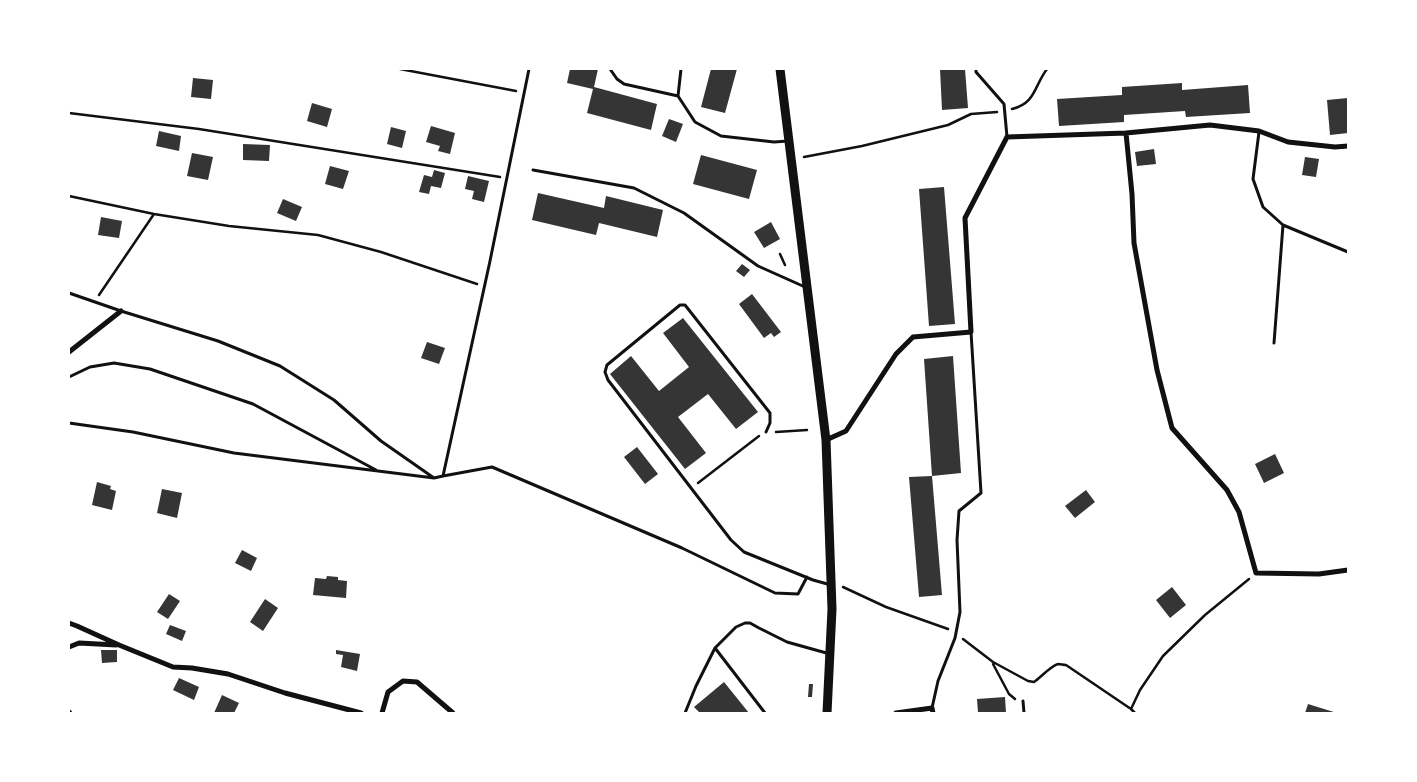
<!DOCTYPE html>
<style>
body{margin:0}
#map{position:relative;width:1417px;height:782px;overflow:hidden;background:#fff;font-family:Manrope,sans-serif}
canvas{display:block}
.frame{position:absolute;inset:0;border:70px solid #fff;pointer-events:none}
</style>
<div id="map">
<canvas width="1417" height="782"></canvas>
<div class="frame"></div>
</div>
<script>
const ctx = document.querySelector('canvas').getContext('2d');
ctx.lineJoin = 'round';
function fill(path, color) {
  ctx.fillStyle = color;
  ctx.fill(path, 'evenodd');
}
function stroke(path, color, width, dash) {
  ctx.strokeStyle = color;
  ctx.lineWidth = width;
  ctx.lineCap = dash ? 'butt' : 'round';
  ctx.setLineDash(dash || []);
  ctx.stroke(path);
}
const building = new Path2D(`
 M 570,69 L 598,69 L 594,87 L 657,104 L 651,130 L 587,113 L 593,89 L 567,83 Z
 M 711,69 L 737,69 L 725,113 L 701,107 Z
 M 940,69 L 965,69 L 968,108 L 942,110 Z
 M 193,78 L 213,80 L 211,99 L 191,97 Z
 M 1182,83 L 1182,90 L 1248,85 L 1250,113 L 1186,117 L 1185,111 L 1124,115 L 1124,122 L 1059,126 L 1057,99 L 1122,95 L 1122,87 Z
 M 1348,98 L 1348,133 L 1330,135 L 1327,100 Z
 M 312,103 L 332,109 L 327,127 L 307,121 Z
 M 669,119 L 683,124 L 676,142 L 662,136 Z
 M 431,126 L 455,133 L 450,154 L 438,151 L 440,146 L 426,142 Z
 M 391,127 L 406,131 L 402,148 L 387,144 Z
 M 159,131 L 181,136 L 179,151 L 156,146 Z
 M 243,144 L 270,145 L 269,161 L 243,160 Z
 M 1154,149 L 1156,164 L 1137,166 L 1135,152 Z
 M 192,153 L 213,157 L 208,180 L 187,176 Z
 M 701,155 L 757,170 L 749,199 L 693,184 Z
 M 1305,157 L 1319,159 L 1316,177 L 1302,175 Z
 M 330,166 L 349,171 L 343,189 L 325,184 Z
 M 434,170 L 445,173 L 441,188 L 431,186 L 429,194 L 419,192 L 424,175 L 432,177 Z
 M 468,176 L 489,181 L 484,202 L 472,199 L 474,191 L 465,189 Z
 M 944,187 L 955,324 L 929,326 L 919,189 Z
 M 538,193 L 604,208 L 606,196 L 663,210 L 657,237 L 599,223 L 596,235 L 532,220 Z
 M 283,199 L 302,207 L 296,221 L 277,213 Z
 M 101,217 L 122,221 L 119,238 L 98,235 Z
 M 771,222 L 780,239 L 764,248 L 754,232 Z
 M 742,264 L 750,270 L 744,277 L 736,271 Z
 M 752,294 L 781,332 L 774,337 L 771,333 L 764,338 L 739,304 Z
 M 683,318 L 758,412 L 736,429 L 708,394 L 678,417 L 706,453 L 685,469 L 610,374 L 631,356 L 659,391 L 689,367 L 663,333 Z
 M 427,342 L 445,348 L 439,364 L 421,358 Z
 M 953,356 L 961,473 L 932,476 L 924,359 Z
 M 637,447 L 658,474 L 645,484 L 624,457 Z
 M 1275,454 L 1284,473 L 1264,483 L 1255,464 Z
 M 932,476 L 942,595 L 919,597 L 909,477 Z
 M 97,482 L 111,486 L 110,489 L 116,491 L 112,510 L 92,505 Z
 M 162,489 L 182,493 L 177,518 L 157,513 Z
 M 1086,490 L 1095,502 L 1075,518 L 1065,506 Z
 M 242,550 L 257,558 L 251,571 L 235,563 Z
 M 327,576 L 338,577 L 338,580 L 347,581 L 346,598 L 313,595 L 315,578 L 326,579 Z
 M 1172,587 L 1186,605 L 1170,618 L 1156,600 Z
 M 169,594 L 180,601 L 168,619 L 157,612 Z
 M 265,599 L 278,608 L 263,631 L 250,622 Z
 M 170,625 L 186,631 L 182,641 L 166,634 Z
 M 101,650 L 117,650 L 117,662 L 102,663 Z
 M 336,650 L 360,654 L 357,671 L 341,667 L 343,655 L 336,654 Z
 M 179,678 L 199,687 L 194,700 L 173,690 Z
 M 724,682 L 749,713 L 700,713 L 694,707 Z
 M 809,684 L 813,684 L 812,697 L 808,697 Z
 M 222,695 L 239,703 L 234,713 L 214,713 Z
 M 1005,697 L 1006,713 L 978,713 L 977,699 Z
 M 1308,704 L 1337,713 L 1305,713 Z`);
const path = new Path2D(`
 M 400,69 L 516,91
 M 1012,109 C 1036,103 1034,86 1047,69
 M 69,113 L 199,129 L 500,177
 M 804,157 L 862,146 L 948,125 L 971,114 L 997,112
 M 69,196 L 154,214 L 229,226 L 318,235 L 381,252 L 477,284
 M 780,254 L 785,265
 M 99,295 L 154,214
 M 776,432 L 807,430
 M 698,483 L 759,436
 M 843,587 L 886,607 L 948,629
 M 963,639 L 993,662 L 1028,681 L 1034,682 C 1040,678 1052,665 1058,664 C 1061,664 1063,665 1066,665 L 1131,709
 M 993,664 L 1009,694 L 1015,699
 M 1135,713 L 1131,709 L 1140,690 L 1163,656 L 1205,615 L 1249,579`);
const service = new Path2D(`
 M 610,69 L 617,79 L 624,84 L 678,96
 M 681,69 L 678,96 L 695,122 L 721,136 L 774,142 L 788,141
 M 976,69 L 976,72 L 1004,104 L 1007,137
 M 1259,132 L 1253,179 L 1263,207 L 1283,225 L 1348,252
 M 533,170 L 634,188 L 684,213 L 758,266 L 805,287
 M 69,293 L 121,311 L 218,341 L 280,366 L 334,400 L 381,441 L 434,478 L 443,476 L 490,261 L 529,69
 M 1274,343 L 1283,225
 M 69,377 L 90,367 L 114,363 L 150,369 L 253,404 L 376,470
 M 69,423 L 133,432 L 234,453 L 434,478
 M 766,432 L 770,423 L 770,413 L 685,305 L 680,305 L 607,365 L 605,372 L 608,380 L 731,540 L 744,552 L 813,580 L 831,585
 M 443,476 L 492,467 L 682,548 L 775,593 L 798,594 L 807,577
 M 715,648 L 765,713
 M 1023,701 L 1024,713
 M 932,708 L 938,681 L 955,638 L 960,612 L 957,540 L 959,511 L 981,493 L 971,332
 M 685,713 L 696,686 L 715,648 L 736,627 L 745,623 L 750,623 L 759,628 L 787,642 L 830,654`);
const minor = new Path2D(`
 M 1126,133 L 1132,194 L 1134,243 L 1157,370 L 1172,428 L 1227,490 L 1239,512 L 1256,573 L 1319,574 L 1348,570
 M 69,352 L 121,311
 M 826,440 L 846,431 L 896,354 L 913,337 L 971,332 L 965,218 L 1007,137 L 1126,133 L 1210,125 L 1259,131 L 1288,142 L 1335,147 L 1348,146
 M 69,623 L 77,626 L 119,645 L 173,667 L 192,668 L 228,674 L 285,693 L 361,713
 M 69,647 L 79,643 L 116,645
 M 69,712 L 70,713
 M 382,713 L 388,692 L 403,681 L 417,682 L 453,713
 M 896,713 L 932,708 L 933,713`);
const secondary = new Path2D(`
 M 780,69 L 826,440 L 832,609 L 827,713`);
fill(building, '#353535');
stroke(path, '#111', 2.5);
stroke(service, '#111', 3);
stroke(minor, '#111', 5);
stroke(secondary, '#111', 9);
</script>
